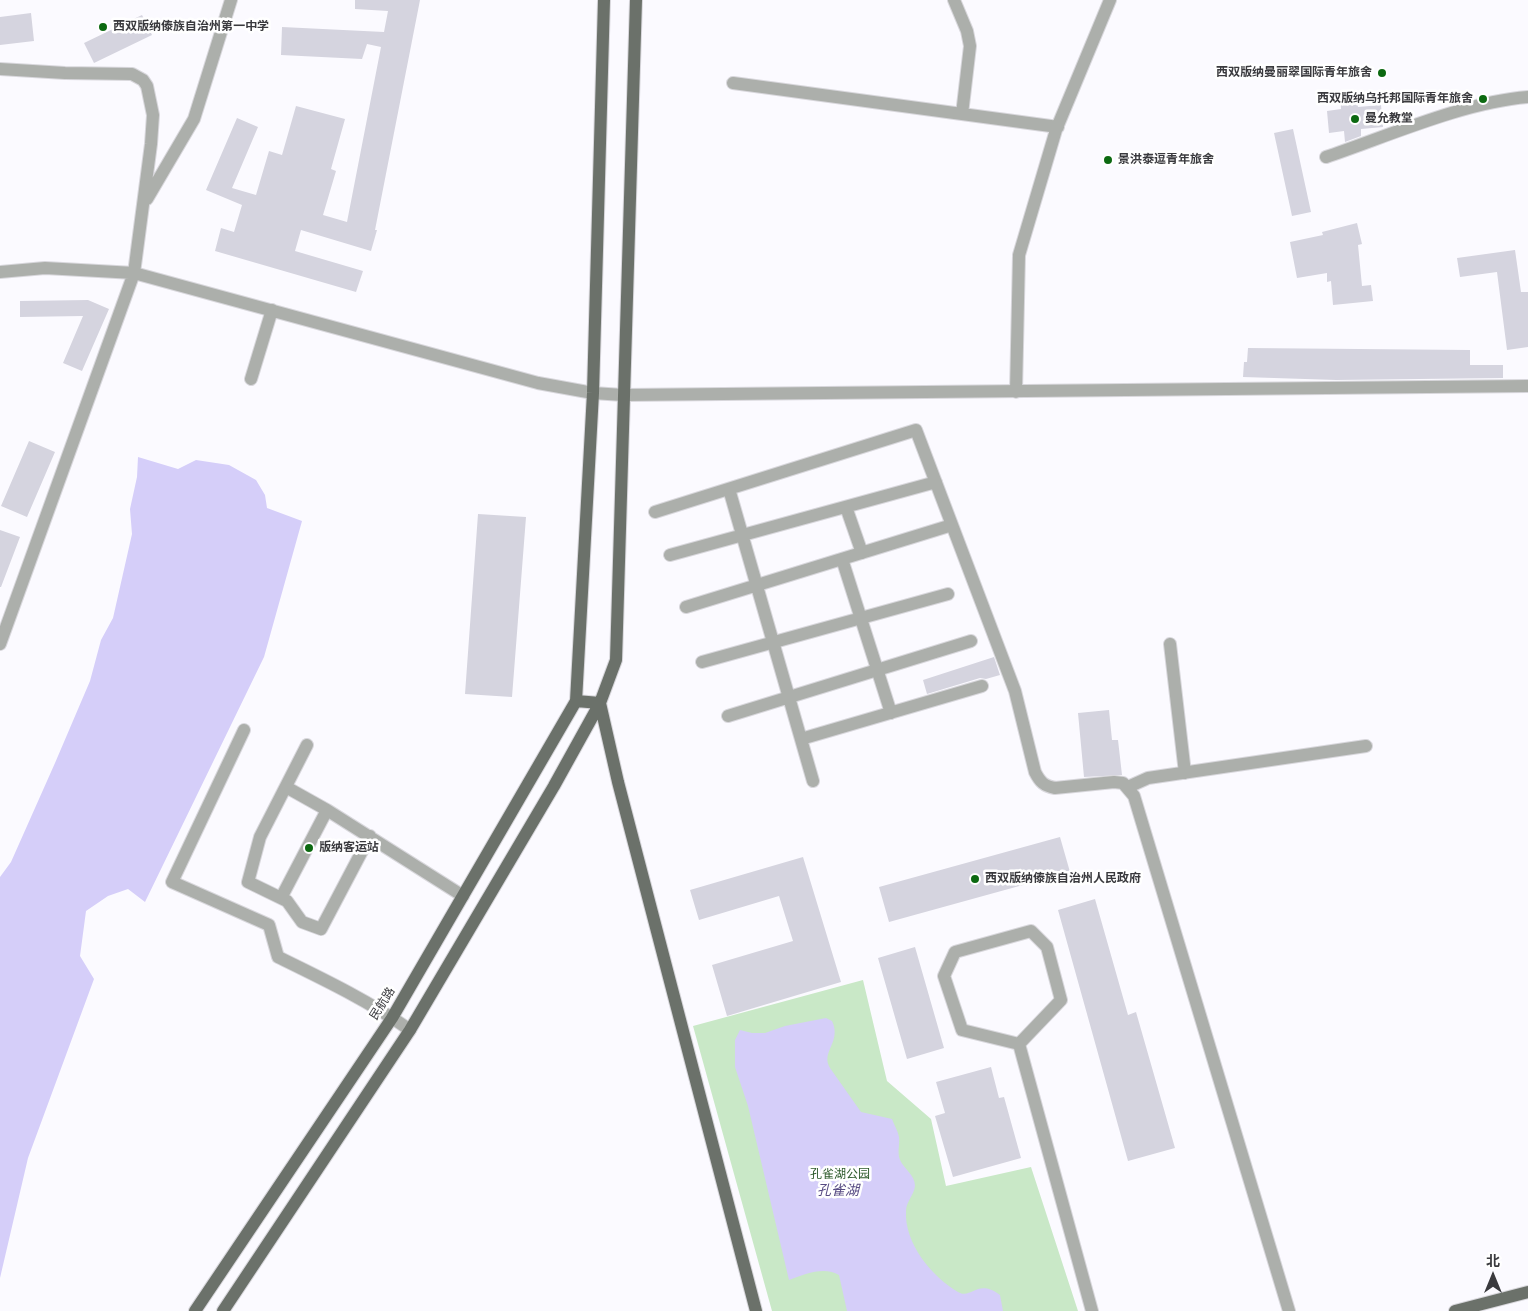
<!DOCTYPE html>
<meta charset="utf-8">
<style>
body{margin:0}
#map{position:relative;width:1528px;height:1311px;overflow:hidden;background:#fbfaff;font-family:Poppins,"Noto Sans SC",sans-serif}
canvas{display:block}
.north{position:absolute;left:1468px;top:1251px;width:50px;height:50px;-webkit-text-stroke:4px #fff;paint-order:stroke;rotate:0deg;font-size:14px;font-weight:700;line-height:20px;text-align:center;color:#3a3a3e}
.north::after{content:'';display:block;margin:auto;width:18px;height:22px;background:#3a3a3e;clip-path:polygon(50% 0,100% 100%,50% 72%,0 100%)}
</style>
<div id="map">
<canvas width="1528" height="1311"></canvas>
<div class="north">北</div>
</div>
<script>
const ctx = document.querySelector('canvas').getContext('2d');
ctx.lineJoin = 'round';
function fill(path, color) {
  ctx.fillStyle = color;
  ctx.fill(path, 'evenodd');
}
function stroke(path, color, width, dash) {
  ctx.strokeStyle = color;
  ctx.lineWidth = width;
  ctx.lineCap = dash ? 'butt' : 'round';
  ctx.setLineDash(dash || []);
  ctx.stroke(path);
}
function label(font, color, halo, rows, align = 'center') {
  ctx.font = font + ' Poppins,"Noto Sans SC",sans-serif';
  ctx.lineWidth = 5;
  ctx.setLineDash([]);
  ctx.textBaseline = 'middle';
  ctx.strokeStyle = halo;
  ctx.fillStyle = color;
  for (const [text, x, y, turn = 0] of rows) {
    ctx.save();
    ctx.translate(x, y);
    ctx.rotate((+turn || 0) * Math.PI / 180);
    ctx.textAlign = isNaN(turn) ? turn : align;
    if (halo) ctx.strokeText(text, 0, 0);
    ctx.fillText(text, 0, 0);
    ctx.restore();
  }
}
const green = new Path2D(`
 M 863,980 L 887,1081 L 931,1119 L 946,1186 L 1031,1167 L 1078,1311 L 772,1311 L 693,1026 Z`);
const water = new Path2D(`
 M 138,457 L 178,469 L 196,460 L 229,465 L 256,480 L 265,495 L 267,508 L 302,521 L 264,657 L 145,902 L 128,889 L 108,896 L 86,911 L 80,956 L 94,979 L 28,1158 L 0,1278 L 0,877 L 11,862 L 55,763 L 90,681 L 101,640 L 113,618 L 132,534 L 130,509 L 137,477 Z
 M 826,1018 L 832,1021 C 842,1042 820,1052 830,1068 L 861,1112 L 892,1119 C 894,1125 898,1131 899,1137 C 900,1144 897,1152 900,1160 C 904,1169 915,1175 915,1186 C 914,1195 906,1202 906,1211 C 904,1243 932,1277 958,1292 C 972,1300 977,1278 1000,1295 L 1003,1311 L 847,1311 L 839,1275 C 825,1266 804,1274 789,1280 L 748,1106 L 735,1067 L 735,1040 L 740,1030 L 752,1033 L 765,1033 L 785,1026 Z`);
const building = new Path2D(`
 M 355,0 L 420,0 L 375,230 L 377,230 L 371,251 L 301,230 L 295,251 L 363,271 L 356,292 L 215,251 L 221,228 L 234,232 L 242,205 L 206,190 L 237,118 L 258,127 L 232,188 L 256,195 L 269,151 L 282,155 L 296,106 L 345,119 L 331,169 L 336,171 L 323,215 L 347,222 L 381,47 L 367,44 L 362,59 L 281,55 L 282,27 L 384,32 L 388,11 L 355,9 Z
 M 31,13 L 34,41 L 0,45 L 0,17 Z
 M 142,15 L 152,35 L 94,63 L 84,43 Z
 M 1356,90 L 1358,107 L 1381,105 L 1383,127 L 1361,129 L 1361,136 L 1345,142 L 1344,131 L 1329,133 L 1327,111 L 1341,109 L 1340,92 Z
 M 1293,129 L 1311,212 L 1292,216 L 1274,133 Z
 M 1357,223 L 1362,244 L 1358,245 L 1362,286 L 1371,285 L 1373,301 L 1333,305 L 1331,281 L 1327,282 L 1327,273 L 1297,278 L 1290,242 L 1323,235 L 1322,232 Z
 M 1515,250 L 1521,292 L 1528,292 L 1528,347 L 1507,350 L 1497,272 L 1460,277 L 1457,258 Z
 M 88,300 L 109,309 L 82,371 L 63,363 L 83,316 L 20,317 L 20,301 Z
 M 1248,348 L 1470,350 L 1470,365 L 1503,365 L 1503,378 L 1336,380 L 1243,377 L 1244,362 L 1247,362 Z
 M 29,441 L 55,452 L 27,517 L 1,506 Z
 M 478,514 L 526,517 L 512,697 L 465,694 Z
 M 0,530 L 20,537 L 1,587 L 0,587 Z
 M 994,657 L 1000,675 L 986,679 L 980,678 L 927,694 L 923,680 Z
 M 1109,710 L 1112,740 L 1118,740 L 1122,775 L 1084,777 L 1078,713 Z
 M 1060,837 L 1070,872 L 889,922 L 879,887 Z
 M 803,857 L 841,982 L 727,1016 L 712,965 L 793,941 L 779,896 L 699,920 L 690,890 Z
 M 1095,899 L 1128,1015 L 1136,1012 L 1175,1148 L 1128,1161 L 1058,910 Z
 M 915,947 L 944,1048 L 907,1059 L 878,958 Z
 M 991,1067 L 999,1098 L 1004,1097 L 1021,1158 L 953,1177 L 935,1116 L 945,1113 L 936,1082 Z`);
const minor = new Path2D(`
 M 954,0 L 967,31 L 970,46 L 962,114
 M 0,69 L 65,73 L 132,74 L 143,80 L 147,86 L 153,115 L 151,144 L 134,273 L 0,644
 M 733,83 L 1058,127
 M 1326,157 C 1388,136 1464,102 1528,97
 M 147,199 L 194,119 L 231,0
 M 0,272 L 45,268 L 134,273 L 538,383 L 593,393 L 623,395 L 1528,386
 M 251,379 L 272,310
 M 1016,392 L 1019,255 L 1056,130 L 1110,0
 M 729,489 L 813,781
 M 846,507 L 862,553
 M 655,512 L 916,430 L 1015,691 L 1035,772 C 1040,782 1044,786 1055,788 L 1114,782 L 1123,783 L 1134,796 L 1289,1311
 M 670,555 L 936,482
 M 842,559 L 891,713
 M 686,607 L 952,525
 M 1170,644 L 1185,773
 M 702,662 L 948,594
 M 728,716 L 971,641
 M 244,730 L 172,882 L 269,925 L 278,957 C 323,979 369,1001 410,1030
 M 801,739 L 982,686
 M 307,745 L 260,837 L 248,882 L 287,901 L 302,922 L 321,929 L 370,836
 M 286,787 L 327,810 L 463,896
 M 1128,787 L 1148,778 L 1366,746
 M 281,898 L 327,810
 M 1031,931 L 1047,947 L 1061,1000 L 1019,1044 L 962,1030 L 944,976 L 955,952 Z
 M 1019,1044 L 1092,1311`);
const major = new Path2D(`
 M 576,701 L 600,703 L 618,782 L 756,1311
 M 195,1311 L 392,1018 L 576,701 L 593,393 L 604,0
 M 223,1311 L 410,1030 L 554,786 L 600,703 L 616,660 L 636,0
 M 1455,1311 L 1528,1292`);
const markers = [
 [103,27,5,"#0c6911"],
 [1382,73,5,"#0c6911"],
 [1483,99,5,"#0c6911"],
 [1355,119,5,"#0c6911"],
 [1108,160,5,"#0c6911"],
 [309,848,5,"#0c6911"],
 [975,879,5,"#0c6911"]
];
const poiNames = [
 ["西双版纳傣族自治州第一中学",113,27],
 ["西双版纳曼丽翠国际青年旅舍",1372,73,"right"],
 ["西双版纳乌托邦国际青年旅舍",1473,99,"right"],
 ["曼允教堂",1365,119],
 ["景洪泰逗青年旅舍",1118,160],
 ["版纳客运站",319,848],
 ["西双版纳傣族自治州人民政府",985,879]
];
const streetNames = [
 ["民航路",383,1004,-58]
];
const parkNames = [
 ["孔雀湖公园",840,1175]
];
const waterNames = [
 ["孔雀湖",838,1191]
];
fill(green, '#c9e8c7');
fill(water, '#d5cef9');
fill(building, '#d5d4df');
stroke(minor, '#d8d7dc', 14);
stroke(major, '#d8d7dc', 14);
stroke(minor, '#acafab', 12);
stroke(major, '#6b716a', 12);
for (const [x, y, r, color] of markers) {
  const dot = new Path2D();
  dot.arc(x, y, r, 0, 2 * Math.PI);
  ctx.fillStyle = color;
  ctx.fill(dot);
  stroke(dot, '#fff', 2);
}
label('bold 12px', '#3a3a3e', '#fff', poiNames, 'left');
label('12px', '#3a3a3e', '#fff', streetNames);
label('12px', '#2c592a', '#fff', parkNames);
label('italic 14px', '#574b83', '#fff', waterNames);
</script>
